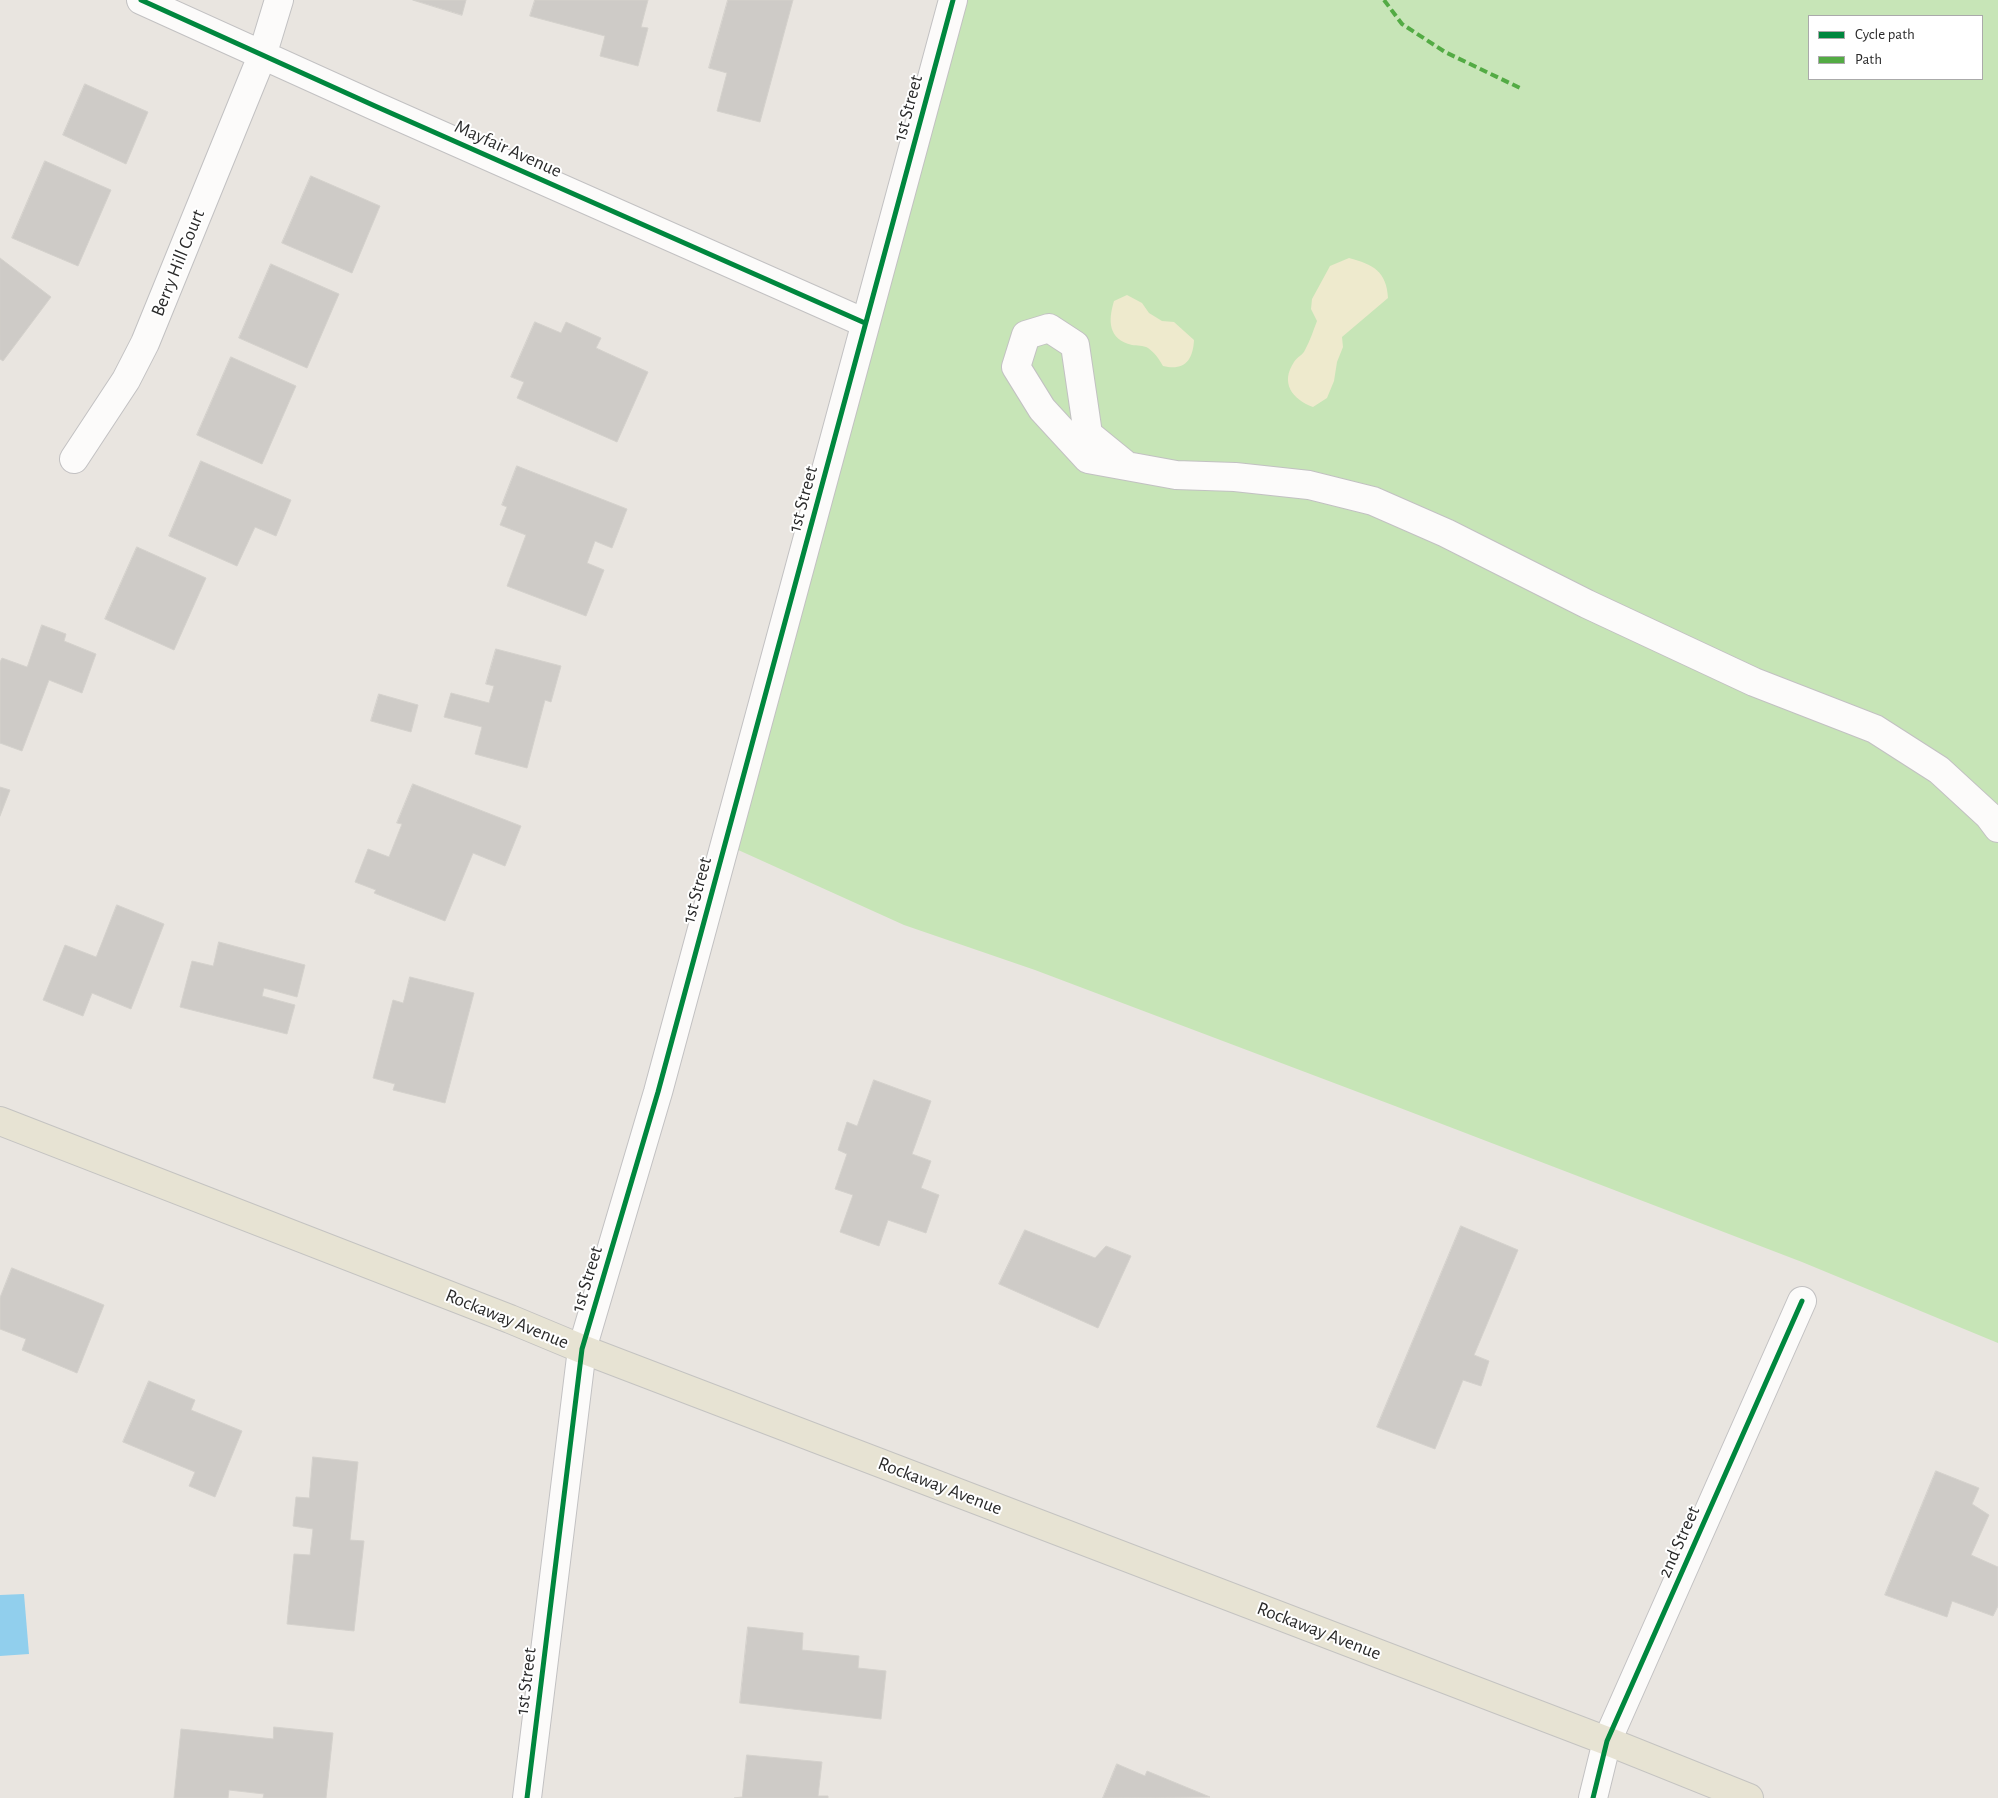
<!DOCTYPE html>
<style>
body{margin:0}
#map{position:relative;width:1998px;height:1798px;overflow:hidden;background:#e9e5e0;font-family:"Alegreya Sans",sans-serif}
canvas{display:block}
.legend{position:absolute;left:1808px;top:15px;width:175px;height:65px;box-sizing:border-box;background:#fff;border:1px solid #aaa;margin:0;padding:6px 9px;list-style:none;font-size:15px;color:#2a2a2a}
.legend li{display:flex;align-items:center;gap:10px;height:25px}
.legend b{width:25px;border:1px solid #aaa}
</style>
<div id="map">
<canvas width="1998" height="1798"></canvas>
<ul class="legend">
<li><b style="height:6px;background:#00873e"></b>Cycle path</li>
<li><b style="height:6px;background:#53ab44"></b>Path</li>
</ul>
</div>
<script>
const ctx = document.querySelector('canvas').getContext('2d');
ctx.lineJoin = 'round';
function fill(path, color) {
  ctx.fillStyle = color;
  ctx.fill(path, 'evenodd');
}
function stroke(path, color, width, dash) {
  ctx.strokeStyle = color;
  ctx.lineWidth = width;
  ctx.lineCap = dash ? 'butt' : 'round';
  ctx.setLineDash(dash || []);
  ctx.stroke(path);
}
function label(font, color, halo, rows, align = 'center') {
  ctx.font = font + ' "Alegreya Sans",sans-serif';
  ctx.lineWidth = 4;
  ctx.setLineDash([]);
  ctx.textBaseline = 'middle';
  ctx.strokeStyle = halo;
  ctx.fillStyle = color;
  for (const [text, x, y, turn = 0] of rows) {
    ctx.save();
    ctx.translate(x, y);
    ctx.rotate((+turn || 0) * Math.PI / 180);
    ctx.textAlign = isNaN(turn) ? turn : align;
    if (halo) ctx.strokeText(text, 0, 0);
    ctx.fillText(text, 0, 0);
    ctx.restore();
  }
}
const green = new Path2D(`
 M 952,0 L 1998,0 L 1998,1343 L 1802,1262 L 1395,1106 L 1035,970 L 904,925 L 725,844 ZM 1809,16 L 1982,16 L 1982,79 L 1809,79 Z`);
const sand = new Path2D(`
 M 1349,258 C 1373,264 1387,272 1388,298 L 1342,337 L 1343,347 L 1337,362 L 1334,381 L 1327,398 L 1313,407 C 1292,399 1280,383 1294,362 C 1297,357 1303,355 1305,350 C 1310,341 1313,331 1317,321 L 1311,309 L 1312,299 L 1330,266 Z
 M 1127,295 L 1142,303 L 1149,313 L 1162,321 L 1174,322 L 1194,340 C 1193,361 1184,371 1163,366 C 1159,359 1155,353 1148,348 C 1143,345 1137,346 1132,345 C 1108,339 1108,321 1114,301 Z`);
const water = new Path2D(`
 M 24,1594 L 29,1654 L 0,1656 L 0,1595 Z`);
const building = new Path2D(`
 M 413,0 L 466,0 L 462,15 Z
 M 535,0 L 648,0 L 641,27 L 648,28 L 638,66 L 600,56 L 605,36 L 530,16 Z
 M 728,0 L 793,0 L 760,122 L 717,111 L 727,73 L 709,68 Z
 M 85,84 L 148,112 L 126,164 L 63,135 Z
 M 45,161 L 111,190 L 78,266 L 12,238 Z
 M 311,176 L 380,206 L 352,273 L 282,243 Z
 M 0,258 L 51,297 L 3,361 L 0,359 Z
 M 271,264 L 339,294 L 307,368 L 239,338 Z
 M 535,322 L 561,333 L 566,322 L 601,338 L 596,348 L 648,372 L 617,442 L 517,398 L 524,382 L 511,377 Z
 M 231,357 L 296,386 L 262,464 L 197,435 Z
 M 201,461 L 291,500 L 276,536 L 255,527 L 237,566 L 169,536 Z
 M 517,466 L 627,509 L 612,548 L 595,541 L 587,563 L 604,570 L 586,616 L 507,586 L 526,535 L 500,525 L 507,507 L 502,505 Z
 M 137,547 L 206,578 L 174,650 L 105,619 Z
 M 42,625 L 66,634 L 64,641 L 96,654 L 82,693 L 49,680 L 22,751 L 0,743 L 0,662 L 2,658 L 27,667 Z
 M 496,649 L 561,666 L 551,702 L 545,700 L 527,768 L 475,754 L 482,727 L 444,717 L 451,693 L 489,703 L 494,686 L 486,684 Z
 M 379,694 L 418,705 L 411,732 L 371,721 Z
 M 413,784 L 521,826 L 505,866 L 473,853 L 445,921 L 374,893 L 376,890 L 355,882 L 368,849 L 389,857 L 402,824 L 397,823 Z
 M 0,787 L 10,790 L 0,816 Z
 M 117,905 L 164,924 L 131,1009 L 92,993 L 83,1016 L 43,1000 L 65,945 L 96,957 Z
 M 219,942 L 305,965 L 297,997 L 264,988 L 262,996 L 295,1005 L 287,1034 L 180,1007 L 192,961 L 213,966 Z
 M 410,977 L 474,993 L 445,1103 L 393,1090 L 395,1084 L 373,1078 L 393,1000 L 403,1003 Z
 M 874,1080 L 931,1101 L 912,1154 L 931,1161 L 921,1188 L 939,1195 L 926,1233 L 888,1220 L 879,1246 L 840,1232 L 853,1195 L 835,1189 L 847,1154 L 838,1150 L 847,1122 L 857,1126 Z
 M 1461,1226 L 1518,1250 L 1474,1355 L 1489,1361 L 1481,1386 L 1463,1380 L 1435,1449 L 1377,1427 Z
 M 1025,1230 L 1095,1258 L 1106,1246 L 1131,1256 L 1098,1328 L 999,1284 Z
 M 12,1268 L 104,1305 L 77,1373 L 22,1350 L 26,1339 L 0,1329 L 0,1298 Z
 M 149,1381 L 195,1400 L 191,1410 L 242,1431 L 215,1497 L 189,1486 L 195,1472 L 123,1442 Z
 M 313,1457 L 358,1462 L 350,1540 L 364,1541 L 354,1631 L 287,1624 L 294,1554 L 310,1555 L 313,1529 L 293,1526 L 296,1497 L 309,1498 Z
 M 1936,1471 L 1979,1488 L 1972,1504 L 1989,1515 L 1971,1555 L 1998,1567 L 1998,1606 L 1993,1616 L 1952,1601 L 1947,1617 L 1885,1595 Z
 M 748,1627 L 803,1633 L 802,1650 L 859,1656 L 858,1668 L 886,1671 L 881,1719 L 740,1703 Z
 M 274,1727 L 333,1733 L 326,1798 L 263,1798 L 264,1794 L 229,1790 L 228,1798 L 174,1798 L 181,1729 L 273,1739 Z
 M 747,1755 L 822,1762 L 818,1796 L 828,1796 L 828,1798 L 734,1798 L 742,1797 Z
 M 1117,1764 L 1145,1776 L 1147,1771 L 1210,1797 L 1103,1798 Z`);
const minor = new Path2D(`
 M 141,0 L 375,106 L 865,323
 M 74,459 L 126,380 L 145,343 L 262,56 L 279,0
 M 1126,465 L 1088,434 L 1075,345 L 1049,328 L 1026,335 L 1016,367 L 1042,409 L 1088,459 L 1176,475 L 1235,477 L 1309,485 L 1373,501 L 1446,533 L 1587,604 L 1754,682 L 1875,729 L 1939,770 L 1989,816 L 1998,828
 M 527,1798 L 582,1349 L 658,1092 L 953,0
 M 1593,1798 L 1607,1741 L 1802,1301`);
const major = new Path2D(`
 M 0,1121 L 510,1319 L 582,1349 L 1607,1741 L 1749,1798`);
const quiet = new Path2D(`
 M 1384,0 L 1402,24 L 1445,52 L 1520,88`);
const cycleway = new Path2D(`
 M 141,0 L 375,106 L 865,323
 M 527,1798 L 582,1349 L 658,1092 L 953,0
 M 1593,1798 L 1607,1741 L 1802,1301`);
const streetNames = [
 ["1st Street",908,108,-75],
 ["Mayfair Avenue",508,149,24],
 ["Berry Hill Court",178,263,-68],
 ["1st Street",803,499,-75],
 ["1st Street",697,890,-75],
 ["1st Street",587,1279,-73],
 ["Rockaway Avenue",507,1319,22],
 ["Rockaway Avenue",940,1486,21],
 ["2nd Street",1679,1542,-66],
 ["Rockaway Avenue",1319,1631,21],
 ["1st Street",526,1681,-83]
];
fill(green, '#c7e5b7');
fill(sand, '#eeeacd');
fill(water, '#91cfed');
fill(building, '#cecbc7');
stroke(building, '#d4d1cc', 1);
stroke(minor, '#c2c1c2', 30);
stroke(major, '#c4c3c1', 30);
stroke(minor, '#fcfbfa', 28);
stroke(major, '#e7e3d3', 28);
stroke(quiet, '#53ab44', 4, [8, 4]);
stroke(cycleway, '#00873e', 5);
label('19px', '#2a2a2a', '#fff', streetNames);
</script>
